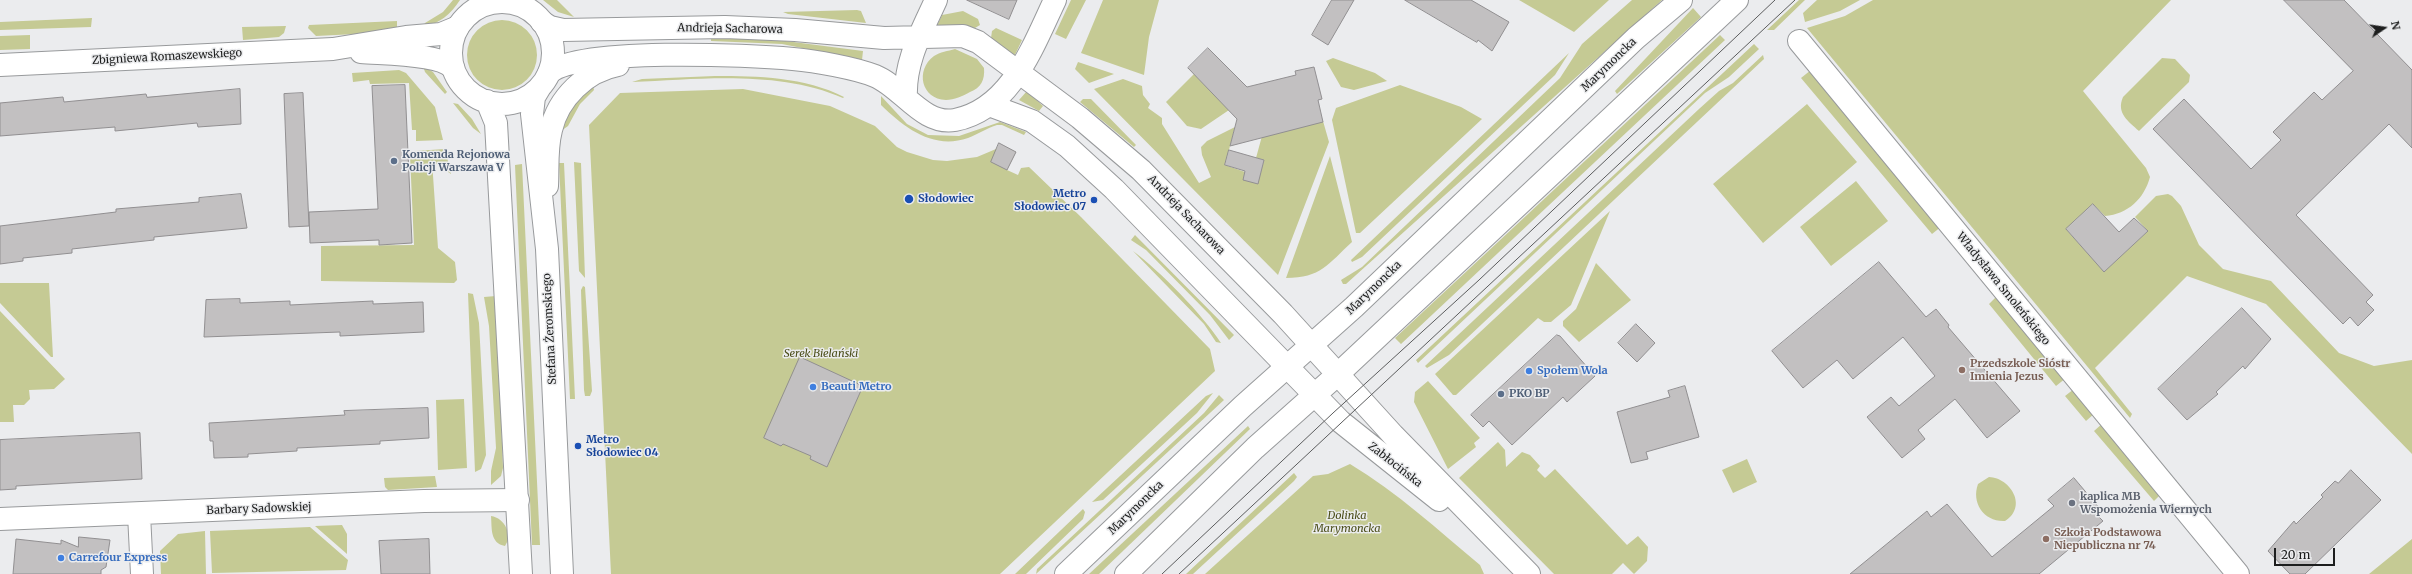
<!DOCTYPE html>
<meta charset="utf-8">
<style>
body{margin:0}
#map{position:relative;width:2412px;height:574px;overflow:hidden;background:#ebecee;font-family:Merriweather,serif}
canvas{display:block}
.north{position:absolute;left:2364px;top:8px;width:40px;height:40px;-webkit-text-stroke:3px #ebecee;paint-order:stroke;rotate:77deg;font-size:11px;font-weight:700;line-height:16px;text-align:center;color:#1d1e1e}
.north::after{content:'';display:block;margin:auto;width:14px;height:18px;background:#1d1e1e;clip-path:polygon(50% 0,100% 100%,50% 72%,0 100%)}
.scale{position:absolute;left:2274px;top:548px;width:61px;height:18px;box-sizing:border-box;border:2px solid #1d1e1e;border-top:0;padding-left:5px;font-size:12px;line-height:14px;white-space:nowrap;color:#1d1e1e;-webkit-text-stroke:3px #ebecee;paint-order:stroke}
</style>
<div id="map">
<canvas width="2412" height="574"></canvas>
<div class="north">N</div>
<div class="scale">20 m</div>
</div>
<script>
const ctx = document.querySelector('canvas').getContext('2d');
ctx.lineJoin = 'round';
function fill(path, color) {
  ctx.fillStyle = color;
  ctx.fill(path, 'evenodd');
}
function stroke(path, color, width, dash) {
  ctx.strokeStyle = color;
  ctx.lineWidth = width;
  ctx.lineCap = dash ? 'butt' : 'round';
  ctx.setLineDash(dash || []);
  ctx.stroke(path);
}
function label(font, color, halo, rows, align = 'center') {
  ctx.font = font + ' Merriweather,serif';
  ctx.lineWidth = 3;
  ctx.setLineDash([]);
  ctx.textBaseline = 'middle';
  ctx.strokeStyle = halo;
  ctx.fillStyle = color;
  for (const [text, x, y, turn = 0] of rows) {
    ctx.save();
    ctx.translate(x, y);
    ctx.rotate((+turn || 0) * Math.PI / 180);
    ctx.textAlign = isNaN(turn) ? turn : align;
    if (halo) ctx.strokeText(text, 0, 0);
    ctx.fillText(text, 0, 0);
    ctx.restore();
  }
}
const green = new Path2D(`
 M 453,0 L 460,0 C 451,14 439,24 423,27 L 425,23 L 443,12 Z
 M 543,0 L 557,0 L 574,17 L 558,12 Z
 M 1071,0 L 1086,0 L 1066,39 L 1055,34 Z
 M 1103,0 L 1159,0 L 1149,37 L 1144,75 L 1081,53 Z
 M 1519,0 L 1609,0 L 1574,32 Z
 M 1632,0 L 1662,0 L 1346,284 L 1343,284 L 1341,280 L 1362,267 L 1560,78 L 1582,44 Z
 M 1799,0 L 1805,0 L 1774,30 L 1767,30 Z
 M 1817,0 L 1860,0 L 1840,11 L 1805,22 L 1803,13 Z
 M 1873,0 L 2171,0 L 2083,91 L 2146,168 L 2150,177 C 2144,199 2128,214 2105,216 L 2093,204 L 2066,229 L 2104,271 L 2148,231 L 2135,217 L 2156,196 L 2168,194 L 2172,196 L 2181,206 L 2199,245 L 2223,269 L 2271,281 L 2339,353 L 2374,366 L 2412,360 L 2412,454 L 2266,304 L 2187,276 L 2095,368 L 2132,414 L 2130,418 L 1807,28 L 1845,16 Z
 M 1693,8 L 1701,17 L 1617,94 L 1615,91 Z
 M 857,10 L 861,11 L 866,23 L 788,14 L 783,12 Z
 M 963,11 L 978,19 L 980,25 L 975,28 L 959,25 L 937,26 L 942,15 Z
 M 92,18 L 91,27 L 0,30 L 0,22 Z
 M467 55a35 35 0 1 1 70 0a35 35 0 1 1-70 0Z
 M 397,21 L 397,28 L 356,34 L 316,36 L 308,28 L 309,25 Z
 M 286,26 L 284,33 L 279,37 L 243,40 L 242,27 Z
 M 996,28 L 1022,40 L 1013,59 L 991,38 L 992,31 Z
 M 30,35 L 30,49 L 0,50 L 0,36 Z
 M 1720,35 L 1725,40 L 1401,344 L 1395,338 Z
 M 711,38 L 770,39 L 863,51 L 862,60 L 782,44 L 711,41 Z
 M 1754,44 L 1759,49 L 1729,77 L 1705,93 L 1418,363 L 1416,360 Z
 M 955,49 L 977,59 L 984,68 C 985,80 981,88 970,92 C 963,96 954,100 946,100 C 921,99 915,70 934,56 C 940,52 948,51 955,49 Z
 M 1569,53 L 1555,75 L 1362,257 L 1352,262 L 1351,260 Z
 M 1763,55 L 1764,59 L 1449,355 L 1427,368 L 1425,366 L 1699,109 L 1719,91 L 1733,83 Z
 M 1333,58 L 1375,73 L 1387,81 L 1354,90 L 1341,87 L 1326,61 Z
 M 2162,58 L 2175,59 L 2190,75 L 2189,82 L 2139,131 C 2128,121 2116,113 2123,97 Z
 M 1078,62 L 1114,74 L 1089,83 L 1075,69 Z
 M 423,66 L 433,72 L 447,92 L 445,94 L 425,72 Z
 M 399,70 L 406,73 L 435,107 L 443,140 L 416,141 L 416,130 L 412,130 L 409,83 L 370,84 L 369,80 L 353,82 L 352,73 Z
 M 1811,70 L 1942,226 L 1932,234 L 1801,78 Z
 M 1194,74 L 1229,110 L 1201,129 L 1187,126 L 1166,102 Z
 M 715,76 C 758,76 805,77 844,97 L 843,98 C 779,70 701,79 632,82 L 642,79 Z
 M 1123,79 L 1142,86 L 1143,95 L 1150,104 L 1148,108 L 1162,118 L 1162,124 L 1199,183 L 1211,177 L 1202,155 L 1201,147 L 1207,141 L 1235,127 L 1225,165 L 1245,172 L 1257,184 L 1264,160 L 1256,158 L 1262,136 L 1323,121 L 1329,142 L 1278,275 L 1094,89 Z
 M 593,85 L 594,90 L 580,104 L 568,126 L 561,131 L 571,108 Z
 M 1400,85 L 1461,107 L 1482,119 L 1360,233 L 1356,233 L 1332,120 L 1336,108 Z
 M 743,89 L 830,106 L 875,126 L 897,147 L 907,152 L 933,160 L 947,161 L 977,157 L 996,149 L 1000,144 L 1016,152 L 1007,170 L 1018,175 L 1021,168 L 1029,167 L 1081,217 L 1210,349 L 1215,371 L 1000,574 L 611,574 L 589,125 L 620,93 Z
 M 1027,91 L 1043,106 L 1039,111 L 1019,100 Z
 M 881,96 L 907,124 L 928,135 L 959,136 L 1000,122 L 1026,132 L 1024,135 L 1002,125 L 997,125 C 987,128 978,134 968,138 C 933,150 905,128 881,105 Z
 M 1083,99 L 1091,99 L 1136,145 L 1134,147 L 1080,102 Z
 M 453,103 L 458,104 L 472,119 L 481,134 L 473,128 Z
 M 1807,104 L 1857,162 L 1763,243 L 1713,184 Z
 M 445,149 L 451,174 L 432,161 L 438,248 L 455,262 L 457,280 L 454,283 L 321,281 L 321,246 L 414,245 L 410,155 L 415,155 L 415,151 Z
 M 1330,156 L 1352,242 C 1328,264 1321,278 1286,278 Z
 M 574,162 L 581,163 L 585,278 L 579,271 Z
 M 559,163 L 564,163 L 575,399 L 570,399 Z
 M 522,164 L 540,545 L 532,545 L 515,165 Z
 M 1856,181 L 1888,221 L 1831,266 L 1800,227 Z
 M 1610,211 L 1571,305 L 1551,322 L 1544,322 L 1538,318 L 1456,395 L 1453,395 L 1435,374 Z
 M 1135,235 L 1234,335 L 1229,340 L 1210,315 L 1146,250 L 1131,240 Z
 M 1133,251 C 1160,271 1203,315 1221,343 L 1216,342 L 1204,324 Z
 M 1596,263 L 1631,300 L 1579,342 L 1563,326 L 1563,321 L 1576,309 Z
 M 0,283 L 49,283 L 53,357 L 51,357 L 0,303 Z
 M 583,286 L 585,287 L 592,391 L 590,396 L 585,396 L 584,390 L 581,290 Z
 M 468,293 L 473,294 L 479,323 L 486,455 L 481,469 L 475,472 Z
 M 496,296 L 503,468 L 501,476 L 491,485 L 491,471 L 496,448 L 489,326 L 484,297 Z
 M 1996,297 L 2066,378 L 2056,386 L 1989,304 Z
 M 0,311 L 65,379 L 54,389 L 29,390 L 30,399 L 24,405 L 13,405 L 14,422 L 0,422 Z
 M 1428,381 L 1480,438 L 1474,443 L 1476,447 L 1448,469 L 1414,402 L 1415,392 Z
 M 2074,389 L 2095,413 L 2086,421 L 2065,396 Z
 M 1213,393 L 1197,413 L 1103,500 L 1092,502 L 1206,396 Z
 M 1219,395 L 1224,400 L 1036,574 L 1037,569 L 1204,413 Z
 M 464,399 L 467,468 L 438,470 L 436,400 Z
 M 2103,423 L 2161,494 L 2154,501 L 2094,431 Z
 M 1248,426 L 1250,429 L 1099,574 L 1089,574 Z
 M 1498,442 L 1505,450 L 1506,467 L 1522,452 L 1530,455 L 1540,466 L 1537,470 L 1545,478 L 1555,469 L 1627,545 L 1638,536 L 1648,547 L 1647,561 L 1634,574 L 1623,563 L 1612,574 L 1554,574 L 1459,478 Z
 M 1747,459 L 1757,482 L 1733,493 L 1722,470 Z
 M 1350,464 C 1397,492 1438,530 1480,565 L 1484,574 L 1205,574 L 1313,476 L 1328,474 Z
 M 1294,473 L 1297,477 L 1294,481 L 1193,574 L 1186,574 Z
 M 435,476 L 437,487 L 388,490 L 385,487 L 384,478 Z
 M 1989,477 C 2011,478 2028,507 2005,521 C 1984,522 1971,503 1978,484 Z
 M 1083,509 L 1085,512 L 1083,519 L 1026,574 L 1015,574 Z
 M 491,516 C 505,518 513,535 505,546 C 490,543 492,529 491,516 Z
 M 342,525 L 347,534 L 347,554 L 315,526 Z
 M 310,527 L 348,560 L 346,570 L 212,573 L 210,531 Z
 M 205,531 L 206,574 L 161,574 L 160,551 L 178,534 Z
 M 2412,539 L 2412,574 L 2369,574 Z`);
const building = new Path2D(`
 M 967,0 L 1017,0 L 1009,19 Z
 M 1332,0 L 1354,0 L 1328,45 L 1312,35 Z
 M 1405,0 L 1471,0 L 1509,22 L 1492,51 L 1478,40 L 1477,42 Z
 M 2284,0 L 2344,0 L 2412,70 L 2412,148 L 2389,124 L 2296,215 L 2373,295 L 2366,302 L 2374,310 L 2358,326 L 2350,317 L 2343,324 L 2153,129 L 2184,99 L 2251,169 L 2281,140 L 2273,132 L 2314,92 L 2322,100 L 2353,71 Z
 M 1208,48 L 1247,87 L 1296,75 L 1295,71 L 1314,67 L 1322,99 L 1318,100 L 1323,122 L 1230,146 L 1237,119 L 1188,68 Z
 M 405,85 L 412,243 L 379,245 L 379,240 L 310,243 L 309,212 L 378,209 L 372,86 Z
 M 240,89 L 241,124 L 198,127 L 197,123 L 115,131 L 115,127 L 0,136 L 0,103 L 63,97 L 64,102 L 146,94 L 147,97 Z
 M 303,93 L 309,226 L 289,227 L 284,94 Z
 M 999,143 L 1016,152 L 1007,170 L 991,162 Z
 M 1229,150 L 1264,160 L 1258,184 L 1243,180 L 1245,171 L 1225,165 Z
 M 241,194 L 247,228 L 154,237 L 154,240 L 72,249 L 72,253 L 23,258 L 23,261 L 0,264 L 0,226 L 116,212 L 116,209 L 199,202 L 199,198 Z
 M 2093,204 L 2119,232 L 2134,218 L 2148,231 L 2104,272 L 2066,229 Z
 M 1879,262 L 1926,317 L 1936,309 L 1949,325 L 1948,327 L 2020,411 L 1987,438 L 1955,399 L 1918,430 L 1925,439 L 1902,458 L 1867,417 L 1891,397 L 1899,406 L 1935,376 L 1903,337 L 1853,379 L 1837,360 L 1803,388 L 1772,351 Z
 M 240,299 L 240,303 L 290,301 L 290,305 L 373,301 L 373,304 L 423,302 L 424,332 L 340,336 L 340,332 L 204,337 L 206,300 Z
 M 2242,308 L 2271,339 L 2245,369 L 2243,366 L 2216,392 L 2218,394 L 2187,420 L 2158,389 Z
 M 1636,324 L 1655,343 L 1637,362 L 1618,343 Z
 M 1557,335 L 1560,336 L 1595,376 L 1567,402 L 1563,397 L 1512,445 L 1489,421 L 1483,427 L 1471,415 Z
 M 800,357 L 863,386 L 827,467 L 810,459 L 811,456 L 783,444 L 781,446 L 764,438 Z
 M 1685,386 L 1699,437 L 1646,452 L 1648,459 L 1631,463 L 1617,412 L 1670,397 L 1668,391 Z
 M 428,408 L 429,438 L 380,441 L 380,444 L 297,448 L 297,451 L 248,454 L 248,457 L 214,458 L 213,441 L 210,441 L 209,423 L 345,415 L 344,411 Z
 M 140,433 L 142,479 L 16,486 L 16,489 L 0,490 L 0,440 Z
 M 2351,470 L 2381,500 L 2305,574 L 2290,574 L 2268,551 L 2294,521 L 2296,524 L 2323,497 L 2321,495 L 2335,481 L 2338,483 Z
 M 2074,478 L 2101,510 L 2096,514 L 2103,521 L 2039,574 L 1850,574 L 1927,511 L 1931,517 L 1947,504 L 1992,557 L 2054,506 L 2048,500 Z
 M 79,537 L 110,540 L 106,567 L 101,570 L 101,574 L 13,574 L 16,539 L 61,544 L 61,540 L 78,547 Z
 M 429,539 L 430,574 L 381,574 L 379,541 Z`);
const minor = new Path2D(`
 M 542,22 L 550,27 L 563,30 L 725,27 L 795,30 L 884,38 L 963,36 L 978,42 L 1080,118 L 1141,170 L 1283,314 L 1393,435 L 1529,574
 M 1799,41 L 2238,574
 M 361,52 C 382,54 439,53 453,68
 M 0,65 L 333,49 L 406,37 L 441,34 L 458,27
 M 549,73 C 576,47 750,55 793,59 C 815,61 855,68 875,76 C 902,87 923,126 955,120 C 1011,109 1033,46 1055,0
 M 906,98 C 904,62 922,31 936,0
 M 989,105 L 1032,121 L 1067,146 L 1114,189 L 1341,422 L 1439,500
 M 547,186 C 548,168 546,149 551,130 C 558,98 586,71 618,65
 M 139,514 L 142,574
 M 0,519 L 424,501 L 518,500`);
const major = new Path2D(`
 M451 53a51 51 0 1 1 102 0a51 51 0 1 1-102 0Z
 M 540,87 L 534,97 L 532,114 L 547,249 L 562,574
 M 487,101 L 496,123 L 521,574
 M 1066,574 L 1243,406 L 1354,307 L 1636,38 L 1681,0
 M 1126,574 L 1255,448 L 1337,375 L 1737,0`);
const tram = new Path2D(`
 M 1162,574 L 1333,413 L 1479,280 L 1775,0
 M 1179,574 L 1795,0`);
const markers = [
 [394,161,4,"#5c6f8a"],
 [909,199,5,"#1a4fb4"],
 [1094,200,4,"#1a4fb4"],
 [1962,370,4,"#8d6e63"],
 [1529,371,4,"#3f7fe0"],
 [813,387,4,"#3f7fe0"],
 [1501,394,4,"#5c6f8a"],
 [578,446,4,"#1a4fb4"],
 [2072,503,4,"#6b7280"],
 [2046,539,4,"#8d6e63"],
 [61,558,4,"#3f7fe0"]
];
const streetNames = [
 ["Andrieja Sacharowa",730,29,1],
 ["Zbigniewa Romaszewskiego",167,57,-3],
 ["Marymoncka",1609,65,-44],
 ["Andrieja Sacharowa",1186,215,46],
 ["Marymoncka",1374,288,-44],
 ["Władysława Smoleńskiego",2003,289,51],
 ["Stefana Żeromskiego",550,329,-93],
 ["Zabłocińska",1395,465,38],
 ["Marymoncka",1136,508,-44],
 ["Barbary Sadowskiej",259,509,-2]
];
const serviceNames = [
 ["Komenda Rejonowa",402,155],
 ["Policji Warszawa V",402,168],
 ["PKO BP",1509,394]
];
const transitNames = [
 ["Metro",1086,194,"right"],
 ["Słodowiec 07",1086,207,"right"],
 ["Słodowiec",918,199],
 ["Metro",586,440],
 ["Słodowiec 04",586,453]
];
const parkNames = [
 ["Serek Bielański",821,354],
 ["Dolinka",1347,516],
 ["Marymoncka",1347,529]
];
const educationNames = [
 ["Przedszkole Sióstr",1970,364],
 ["Imienia Jezus",1970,377],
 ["Szkoła Podstawowa",2054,533],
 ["Niepubliczna nr 74",2054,546]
];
const shopNames = [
 ["Społem Wola",1537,371],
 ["Beauti Metro",821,387],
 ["Carrefour Express",69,558]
];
const worshipNames = [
 ["kaplica MB",2080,497],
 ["Wspomożenia Wiernych",2080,510]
];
fill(green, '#c5ca94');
fill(building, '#c2c0c1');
stroke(building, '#918f91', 1);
stroke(minor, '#989a9c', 24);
stroke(major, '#989a9c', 24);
stroke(minor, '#fff', 22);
stroke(major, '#fff', 22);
stroke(tram, '#5c5d5e', 1);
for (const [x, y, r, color] of markers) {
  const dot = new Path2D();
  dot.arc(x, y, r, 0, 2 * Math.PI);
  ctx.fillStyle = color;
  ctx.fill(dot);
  stroke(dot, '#ebecee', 1.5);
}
label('11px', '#1d1e1e', '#ebecee', streetNames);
label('bold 11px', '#4e5e75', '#ebecee', serviceNames, 'left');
label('bold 11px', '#164399', '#ebecee', transitNames, 'left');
label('italic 11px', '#4a4d18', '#ebecee', parkNames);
label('bold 11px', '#785e54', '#ebecee', educationNames, 'left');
label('bold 11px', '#366cbe', '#ebecee', shopNames, 'left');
label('bold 11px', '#5b616d', '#ebecee', worshipNames, 'left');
</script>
